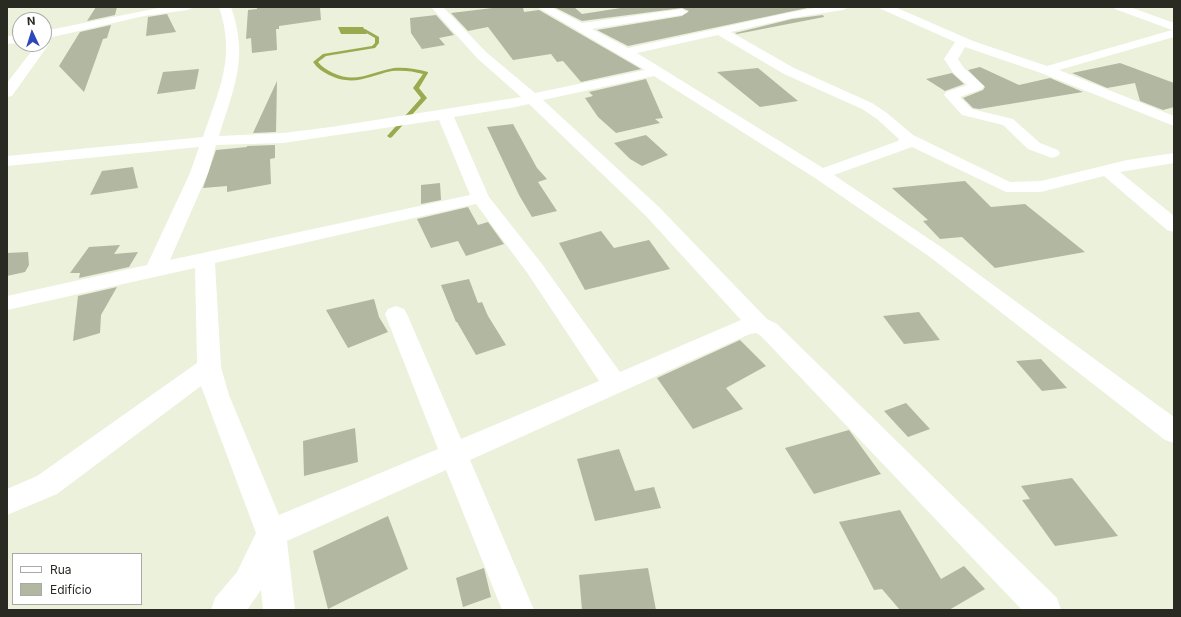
<!DOCTYPE html>
<meta charset="utf-8">
<style>
body{margin:0}
#map{position:relative;width:1181px;height:617px;overflow:hidden;background:#ebf1da;font-family:Inter,sans-serif}
canvas{display:block}
.frame{position:absolute;inset:0;border:8px solid #292b23;pointer-events:none}
.legend{position:absolute;left:12px;top:553px;width:130px;height:52px;box-sizing:border-box;background:#fff;border:1px solid #a9aaa7;margin:0;padding:5px 7px;list-style:none;font-size:12px;color:#292b23}
.legend li{display:flex;align-items:center;gap:8px;height:20px}
.legend b{width:20px;border:1px solid #a9aaa7}
.north{position:absolute;left:12px;top:12px;width:40px;height:40px;box-sizing:border-box;background:#fff;border:1px solid #a9aaa7;border-radius:50%;rotate:356deg;font-size:11px;font-weight:700;line-height:16px;text-align:center;color:#292b23}
.north::after{content:'';display:block;margin:auto;width:14px;height:18px;background:#2e48b9;clip-path:polygon(50% 0,100% 100%,50% 72%,0 100%)}
</style>
<div id="map">
<canvas width="1181" height="617"></canvas>
<div class="frame"></div>
<ul class="legend">
<li><b style="height:5px;background:#fff"></b>Rua</li>
<li><b style="height:11px;background:#b1b7a1"></b>Edifício</li>
</ul>
<div class="north">N</div>
</div>
<script>
const ctx = document.querySelector('canvas').getContext('2d');
ctx.lineJoin = 'round';
function fill(path, color) {
  ctx.fillStyle = color;
  ctx.fill(path, 'evenodd');
}
const water = new Path2D(`
 M 338,27 L 363,27 L 367,34 L 341,34 Z`);
const stream = new Path2D(`
 M 365,29 L 379,37 L 379,43 L 375,48 L 326,56 L 318,62 C 322,67 327,70 333,73 C 356,84 371,72 394,68 C 405,67 417,69 428,72 L 428,73 L 419,88 L 427,98 L 392,137 L 390,138 L 387,136 L 388,135 L 421,98 L 413,88 L 423,74 C 413,71 403,70 392,71 C 368,76 354,87 329,75 C 323,72 317,68 313,62 L 323,54 L 372,46 L 375,43 L 375,38 L 363,31 L 363,29 Z`);
const building = new Path2D(`
 M 96,7 L 117,7 L 115,15 L 87,21 Z
 M 257,7 L 320,7 L 321,20 L 279,26 L 279,29 L 276,29 L 277,50 L 252,53 L 251,38 L 246,39 L 248,10 L 257,9 Z
 M 501,7 L 523,7 L 524,12 L 539,10 L 641,69 L 581,82 L 563,61 L 557,62 L 551,54 L 513,60 L 488,27 L 468,31 L 451,13 Z
 M 574,7 L 582,14 L 627,7 L 812,7 L 628,46 L 597,30 L 682,16 L 689,11 L 682,8 L 582,21 L 556,8 Z
 M 167,14 L 176,32 L 146,36 L 148,17 Z
 M 436,15 L 454,35 L 439,38 L 445,45 L 422,49 L 411,33 L 410,18 Z
 M 823,15 L 824,17 L 737,34 L 735,33 L 792,19 Z
 M 111,25 L 107,38 L 103,39 L 84,92 L 59,66 L 80,32 Z
 M 1120,63 L 1174,83 L 1174,107 L 1163,110 L 1140,101 L 1135,83 L 1107,88 L 1072,73 Z
 M 980,67 L 1019,85 L 1050,78 L 1083,92 L 979,109 L 973,108 L 963,98 L 983,90 L 985,87 L 968,70 Z
 M 758,68 L 798,101 L 760,107 L 717,72 Z
 M 199,69 L 195,89 L 157,94 L 163,72 Z
 M 952,73 L 964,84 L 945,91 L 926,79 Z
 M 646,79 L 663,118 L 655,119 L 660,123 L 616,133 L 598,117 L 585,98 L 593,96 L 589,92 Z
 M 277,81 L 276,132 L 253,133 Z
 M 513,124 L 537,168 L 547,179 L 538,182 L 557,211 L 532,217 L 519,195 L 487,127 Z
 M 646,135 L 668,155 L 642,166 L 630,159 L 614,143 Z
 M 275,145 L 275,158 L 270,159 L 271,184 L 227,192 L 227,186 L 203,188 L 216,150 L 247,147 L 247,146 Z
 M 133,167 L 138,188 L 90,195 L 102,171 Z
 M 965,181 L 991,207 L 1025,204 L 1085,252 L 995,268 L 962,237 L 940,239 L 923,221 L 928,220 L 892,188 Z
 M 440,183 L 441,200 L 421,204 L 421,185 Z
 M 468,207 L 478,225 L 488,222 L 504,244 L 466,256 L 458,241 L 431,248 L 417,219 Z
 M 601,231 L 614,248 L 649,240 L 670,269 L 585,290 L 559,243 Z
 M 120,245 L 114,254 L 138,252 L 129,267 L 79,278 L 80,273 L 70,273 L 89,247 Z
 M 28,252 L 29,265 L 25,272 L 7,276 L 7,253 Z
 M 469,279 L 478,303 L 482,302 L 488,316 L 506,345 L 476,355 L 457,322 L 456,322 L 441,285 Z
 M 117,287 L 101,315 L 100,333 L 73,341 L 78,296 Z
 M 374,299 L 379,317 L 388,332 L 348,348 L 326,310 Z
 M 919,312 L 940,340 L 904,344 L 883,316 Z
 M 740,340 L 766,366 L 726,388 L 743,409 L 693,429 L 657,378 Z
 M 1041,359 L 1067,388 L 1042,391 L 1016,361 Z
 M 906,403 L 930,429 L 908,437 L 884,411 Z
 M 355,428 L 358,462 L 304,476 L 303,441 Z
 M 849,430 L 881,474 L 814,494 L 785,448 Z
 M 619,449 L 635,491 L 654,487 L 661,508 L 595,521 L 577,459 Z
 M 1072,478 L 1118,536 L 1055,546 L 1022,500 L 1030,499 L 1021,486 Z
 M 900,510 L 941,579 L 964,566 L 985,589 L 949,610 L 900,610 L 882,589 L 874,590 L 839,522 Z
 M 388,516 L 408,569 L 328,609 L 313,551 Z
 M 484,568 L 491,597 L 463,607 L 456,578 Z
 M 648,568 L 656,610 L 582,610 L 579,575 Z`);
const minor = new Path2D(`
 M 163,7 L 194,7 L 188,10 L 144,16 L 44,39 L 44,31 Z
 M 219,7 L 231,7 C 249,58 234,87 219,136 L 283,133 L 331,127 L 521,97 L 477,58 L 431,7 L 443,7 L 486,52 L 535,93 L 645,70 L 537,7 L 551,7 L 582,23 L 682,9 L 688,12 L 682,15 L 592,29 L 628,48 L 792,12 L 821,7 L 849,7 L 843,10 L 792,18 L 731,32 L 794,68 L 872,103 L 887,113 L 913,135 L 1010,182 L 1041,181 L 1127,160 L 1174,153 L 1174,163 L 1120,172 L 1174,216 L 1174,232 L 1167,230 L 1104,176 L 1041,192 L 1006,192 L 912,147 L 834,175 L 944,249 L 1174,417 L 1174,443 L 1165,440 L 930,257 L 815,178 L 654,76 L 543,100 L 659,207 L 767,319 L 777,324 L 1057,598 L 1061,610 L 1022,610 L 761,336 L 756,333 L 750,334 L 470,460 L 534,610 L 502,610 L 446,470 L 287,541 L 295,610 L 263,610 L 261,590 L 247,610 L 211,610 L 215,598 L 237,572 L 256,533 L 201,386 L 57,494 L 7,515 L 7,489 L 37,476 L 197,363 L 195,268 L 7,310 L 7,296 L 147,265 L 190,173 L 199,147 L 7,166 L 7,156 L 203,137 C 219,89 236,58 219,7 ZM 718,35 L 784,74 L 862,109 L 877,119 L 899,139 L 898,141 L 823,168 L 637,53 ZM 529,104 L 645,215 L 741,320 L 620,372 L 542,264 L 489,197 L 454,117 L 516,107 ZM 439,120 L 470,195 L 170,260 L 208,173 L 216,145 L 283,143 ZM 476,204 L 528,274 L 599,381 L 461,439 L 407,314 L 404,309 L 396,306 L 388,309 L 385,314 L 438,449 L 279,515 L 229,395 L 221,367 L 215,263 Z
 M 879,7 L 895,7 L 973,41 L 1047,66 L 1172,30 L 1115,9 L 1113,7 L 1130,7 L 1174,23 L 1174,37 L 1059,70 L 1174,116 L 1174,126 L 1041,73 L 965,47 L 958,59 L 964,68 L 984,86 L 982,89 L 960,97 L 972,109 L 1013,119 L 1040,143 L 1058,150 L 1060,153 L 1058,156 L 1052,158 L 1028,149 L 1003,125 L 962,115 L 944,95 L 946,92 L 967,85 L 954,74 L 944,59 L 955,42 L 881,9 Z
 M 20,35 L 20,43 L 7,44 L 7,36 Z
 M 44,40 L 49,44 L 12,96 L 7,97 L 7,83 L 37,44 L 44,44 Z`);
fill(water, '#9aaa4e');
fill(stream, '#9aaa4e');
fill(building, '#b1b7a1');
fill(minor, '#fff');
</script>
